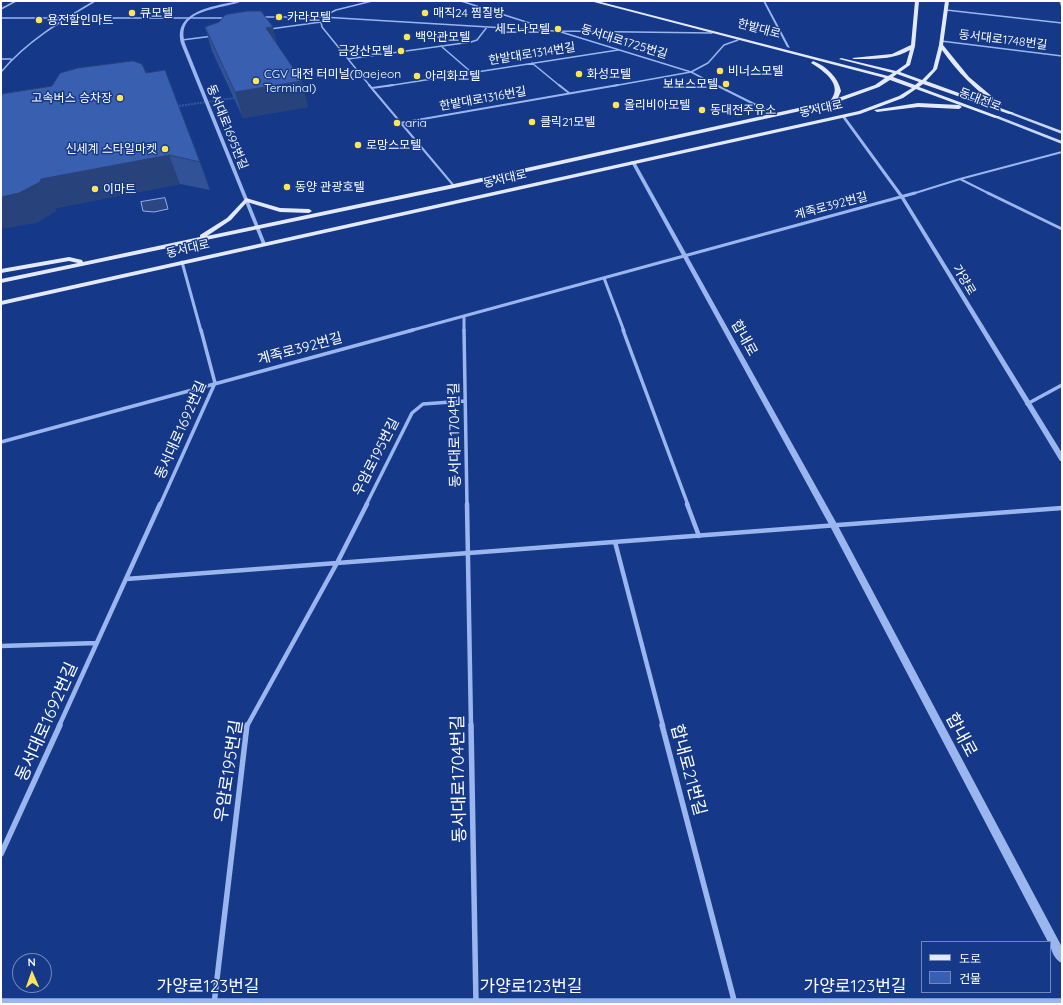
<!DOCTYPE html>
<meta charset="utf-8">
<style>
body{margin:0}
#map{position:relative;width:1063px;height:1005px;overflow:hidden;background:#153988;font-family:Quicksand,"Noto Sans KR",sans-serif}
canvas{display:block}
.frame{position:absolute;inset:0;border:2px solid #fff;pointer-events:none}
.legend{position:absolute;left:921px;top:941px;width:130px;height:52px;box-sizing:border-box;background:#153988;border:1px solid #7388b8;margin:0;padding:5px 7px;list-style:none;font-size:12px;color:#fff}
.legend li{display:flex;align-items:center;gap:8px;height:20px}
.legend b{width:20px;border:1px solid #7388b8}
.north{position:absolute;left:12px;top:953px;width:40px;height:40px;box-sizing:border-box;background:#153988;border:1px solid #7388b8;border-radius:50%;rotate:358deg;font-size:11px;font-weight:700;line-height:16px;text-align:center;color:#fff}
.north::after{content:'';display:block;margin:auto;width:14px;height:18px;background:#ffe459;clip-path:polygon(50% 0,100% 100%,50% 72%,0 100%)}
</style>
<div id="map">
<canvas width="1063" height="1005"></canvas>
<div class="frame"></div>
<ul class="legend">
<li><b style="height:5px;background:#e3eaff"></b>도로</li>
<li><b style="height:11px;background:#395fb0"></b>건물</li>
</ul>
<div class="north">N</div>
</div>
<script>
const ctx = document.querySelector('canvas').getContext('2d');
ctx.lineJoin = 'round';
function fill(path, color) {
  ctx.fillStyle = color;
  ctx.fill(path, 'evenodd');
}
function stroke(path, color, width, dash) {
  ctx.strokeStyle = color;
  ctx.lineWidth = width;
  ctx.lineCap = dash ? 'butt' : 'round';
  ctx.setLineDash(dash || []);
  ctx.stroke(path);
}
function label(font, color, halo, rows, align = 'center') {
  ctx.font = font + ' Quicksand,"Noto Sans KR",sans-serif';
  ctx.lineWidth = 3;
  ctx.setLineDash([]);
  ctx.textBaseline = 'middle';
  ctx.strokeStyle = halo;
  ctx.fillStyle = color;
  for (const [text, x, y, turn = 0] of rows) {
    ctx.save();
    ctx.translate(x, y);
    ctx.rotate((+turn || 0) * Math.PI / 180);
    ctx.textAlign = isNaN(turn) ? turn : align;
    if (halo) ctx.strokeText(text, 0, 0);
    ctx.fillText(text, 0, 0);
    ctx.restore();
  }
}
const water = new Path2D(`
 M 165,198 L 168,209 L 154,212 L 143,211 L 141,202 Z`);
const pedestrianTunnel = new Path2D(`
 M 179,106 L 234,98`);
const minorFar5 = new Path2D(`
 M 461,1 L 548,29
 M 1060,1 L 1062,7
 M 1,9 L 16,1
 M 946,10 L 1062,23
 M 261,17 L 322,17 L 555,31 L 712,33
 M 322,17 L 336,10 L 372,1
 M 1,18 L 228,18
 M 321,22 L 322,27 L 370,86
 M 270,29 L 321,22
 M 561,32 L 691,72 L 718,86
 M 182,40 L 213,36
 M 941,41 L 1062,56
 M 441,46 L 471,72
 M 1,59 L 11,59
 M 348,59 L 471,42 L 477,40 L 487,27
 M 532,63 L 560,86
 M 1,72 C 27,41 61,21 95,1
 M 387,86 L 618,50
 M 613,86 L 691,72 L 708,63 L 724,45 L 738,40`);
const minorFar4 = new Path2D(`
 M 369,85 L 454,186
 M 559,85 L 569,93
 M 716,85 L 776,115
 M 372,88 L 393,85
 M 400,123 L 618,85
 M 960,179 L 990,194
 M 912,194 L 960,179 L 1062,152`);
const minorFar3 = new Path2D(`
 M 988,193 L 1062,229
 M 182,262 L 201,331
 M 604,278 L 624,331
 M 464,316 L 464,331
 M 409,331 L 915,193`);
const minorFar2 = new Path2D(`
 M 464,330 L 467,505
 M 623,330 L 688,505
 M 1027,404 L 1062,385
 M 1,442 L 413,330
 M 160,505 L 215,383 L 201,330
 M 366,505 L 412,413 L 423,404 L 465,401`);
const minorFar1 = new Path2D(`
 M 467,504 L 471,726
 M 687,504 L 699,536
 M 615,542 L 663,726
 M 126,579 L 1062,508
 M 1,646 L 97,643
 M 59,726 L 160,504
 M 247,726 L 337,563 L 367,504`);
const minor = new Path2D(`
 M 471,725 L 476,1004
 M 662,725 L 735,1004
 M 1,854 L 60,725
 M 1,1001 L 1062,1001
 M 214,1004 L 247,725`);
const tertiary = new Path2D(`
 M 238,1 L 243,1 C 221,10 172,8 186,46 L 266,244 L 264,245 L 262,244 L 182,46 C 170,11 215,6 238,1 Z
 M 763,1 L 765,1 L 790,48 L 787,47 Z
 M 842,115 L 844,115 L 904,197 L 1062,453 L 1062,461 L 1060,461 L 900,197 L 842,117 Z
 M 632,161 L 635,162 L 837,524 L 1062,947 L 1062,963 C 1055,961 1050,949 1050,942 L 1048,942 L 831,528 L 631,162 Z`);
const secondary = new Path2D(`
 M 1011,112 L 1062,131 L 1062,134 L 1010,114 L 1009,113 Z
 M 996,116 L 998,116 L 1062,141 L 1062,144 L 996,118 Z`);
const primary = new Path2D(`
 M 590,1 L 597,1 L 888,76 L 893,73 L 839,59 L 841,58 L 896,71 L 906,64 L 910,50 C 893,60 873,59 854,59 L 852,58 L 892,54 L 911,45 L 915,1 L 919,1 L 915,46 L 910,65 L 900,72 L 922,80 L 933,69 L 939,45 L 945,1 L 949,1 L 943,45 L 969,77 L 1002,105 L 997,106 C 976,90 957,72 942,50 L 937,69 L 926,81 L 1014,113 L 1009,114 L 923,84 L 919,87 L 1000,117 L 995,118 L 916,89 L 903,98 L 860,114 L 1,305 L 1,301 L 859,111 L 899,96 L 912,88 L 890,80 L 879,87 L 832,104 L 454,188 L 1,283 L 1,279 L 78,263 L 69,261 L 1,273 L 1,269 L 69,257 L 82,260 L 83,262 L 200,237 L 200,235 L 227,218 L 246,198 L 280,208 L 309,209 L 312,211 L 309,213 L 280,212 L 247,202 L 231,220 L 207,236 L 454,184 L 830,101 C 844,85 824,71 811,63 L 813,61 C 826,66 838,77 841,91 L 838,98 L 875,85 L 885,78 ZM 897,74 L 919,82 L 915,85 L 893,77 Z
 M 918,103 L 959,105 L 962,107 L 959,109 L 918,107 L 877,112 L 874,110 Z`);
const wall = new Path2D(`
 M 219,22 L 277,45 L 308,107 L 243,118 L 212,51 L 205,27 Z
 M 146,73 L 200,162 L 210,190 L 180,184 L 56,208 L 56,211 L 36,223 Z`);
const shadedWall = new Path2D(`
 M 273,27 L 279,51 L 266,28 Z
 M 302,81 L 308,107 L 243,118 L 235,92 Z
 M 169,155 L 180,184 L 56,208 L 56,211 L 36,223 L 1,229 L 1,197 L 41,179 Z`);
const building = new Path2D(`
 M 248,11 L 261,11 L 273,27 L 266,28 L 302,81 L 235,92 L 205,27 L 219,22 L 225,15 L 229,14 Z
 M 133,61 L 142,64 L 146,73 L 165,70 L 200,162 L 169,155 L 41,179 L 40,182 L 19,193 L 1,197 L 1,94 L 52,86 L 60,73 L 78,68 Z`);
const markers = [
 [132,13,4,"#ffe459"],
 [425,13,4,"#ffe459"],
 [279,17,4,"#ffe459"],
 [39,20,4,"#ffe459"],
 [558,29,4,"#ffe459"],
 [407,37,4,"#ffe459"],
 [401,51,4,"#ffe459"],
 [720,71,4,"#ffe459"],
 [579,74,4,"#ffe459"],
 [417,76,4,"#ffe459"],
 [256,81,4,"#ffe459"],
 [726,84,4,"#ffe459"],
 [120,98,4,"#ffe459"],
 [616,105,4,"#ffe459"],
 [702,110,4,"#ffe459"],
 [532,122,4,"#ffe459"],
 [397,123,4,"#ffe459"],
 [358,145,4,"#ffe459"],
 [165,149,4,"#ffe459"],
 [287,187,4,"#ffe459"],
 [95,189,4,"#ffe459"]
];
const farPoinames = [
 ["큐모텔",140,13],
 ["매직24 찜질방",433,13],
 ["카라모텔",287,17],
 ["용전할인마트",47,20],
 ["세도나모텔",550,29,"right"],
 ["백악관모텔",415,37],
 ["금강산모텔",393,51,"right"],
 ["비너스모텔",728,71],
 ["CGV 대전 터미널(Daejeon",264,74],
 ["Terminal)",264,88],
 ["화성모텔",587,74],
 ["아리화모텔",425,76],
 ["보보스모텔",718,84,"right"],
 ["고속버스 승차장",112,98,"right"],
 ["올리비아모텔",624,105],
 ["동대전주유소",710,110],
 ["클릭21모텔",540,122],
 ["aria",405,123],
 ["로망스모텔",366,145],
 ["신세계 스타일마켓",157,149,"right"],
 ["동양 관광호텔",295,187],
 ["이마트",103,189]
];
const farStreetnames = [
 ["한밭대로",759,29,15],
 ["동서대로1748번길",1003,40,7],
 ["동서대로1725번길",624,42,17],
 ["한밭대로1314번길",532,54,-9],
 ["한밭대로1316번길",483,99,-10],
 ["동대전로",980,100,21],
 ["동서대로",821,109,-12],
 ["동서대로1695번길",227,127,68],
 ["동서대로",505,179,-13],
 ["계족로392번길",831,206,-15],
 ["동서대로",188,249,-13],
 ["가양로",964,280,59]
];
const streetNames = [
 ["합내로",744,338,61],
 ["계족로392번길",300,349,-15],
 ["동서대로1692번길",181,430,-66],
 ["동서대로1704번길",455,435,-91],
 ["우암로195번길",376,457,-63]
];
const nearStreetnames = [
 ["동서대로1692번길",47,722,-66],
 ["합내로",961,735,62],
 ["합내로21번길",688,770,75],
 ["우암로195번길",229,771,-81],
 ["동서대로1704번길",459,779,-91],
 ["가양로123번길",208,987],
 ["가양로123번길",531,987],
 ["가양로123번길",855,987]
];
fill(water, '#2c4682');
stroke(water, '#8daff2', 1);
stroke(pedestrianTunnel, '#38579a', 2, [2, 1]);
stroke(minorFar5, '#9bb6ef', 1.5);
stroke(minorFar4, '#9bb6ef', 2);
stroke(minorFar3, '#9bb6ef', 3);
stroke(minorFar2, '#9bb6ef', 3.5);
stroke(minorFar1, '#9bb6ef', 4.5);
stroke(minor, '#9bb6ef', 5.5);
fill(tertiary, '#9bb6ef');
fill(secondary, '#c9d8fa');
fill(primary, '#e3eaff');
fill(wall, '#315297');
fill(shadedWall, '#28427b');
fill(building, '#395fb0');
stroke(building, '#28427b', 1);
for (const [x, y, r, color] of markers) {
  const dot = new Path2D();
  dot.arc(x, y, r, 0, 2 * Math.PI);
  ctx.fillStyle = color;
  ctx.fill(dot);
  stroke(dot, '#153988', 1.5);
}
label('12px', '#fff', '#153988', farPoinames, 'left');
label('12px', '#fff', '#153988', farStreetnames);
label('14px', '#fff', '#153988', streetNames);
label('17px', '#fff', '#153988', nearStreetnames);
</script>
